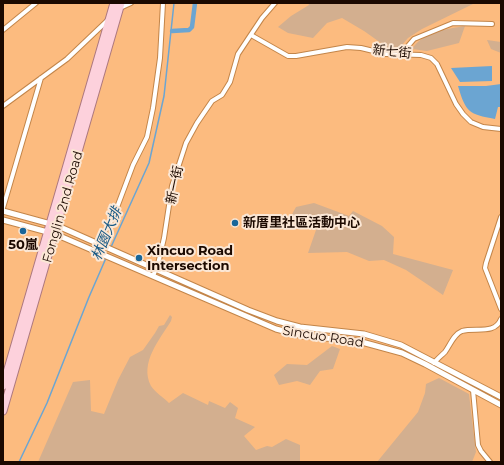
<!DOCTYPE html>
<meta charset="utf-8">
<style>
body{margin:0}
#map{position:relative;width:504px;height:465px;overflow:hidden;background:#fcbb7f;font-family:Montserrat,sans-serif}
canvas{display:block}
.frame{position:absolute;inset:0;border:4px solid #1b0900;pointer-events:none}
</style>
<div id="map">
<canvas width="504" height="465"></canvas>
<div class="frame"></div>
</div>
<script>
const ctx = document.querySelector('canvas').getContext('2d');
ctx.lineJoin = 'round';
function fill(path, color) {
  ctx.fillStyle = color;
  ctx.fill(path, 'evenodd');
}
function stroke(path, color, width, dash) {
  ctx.strokeStyle = color;
  ctx.lineWidth = width;
  ctx.lineCap = dash ? 'butt' : 'round';
  ctx.setLineDash(dash || []);
  ctx.stroke(path);
}
function label(font, color, halo, rows, align = 'center') {
  ctx.font = font + ' Montserrat,"Noto Sans TC",sans-serif';
  ctx.lineWidth = 4;
  ctx.setLineDash([]);
  ctx.textBaseline = 'middle';
  ctx.strokeStyle = halo;
  ctx.fillStyle = color;
  for (const [text, x, y, turn = 0] of rows) {
    ctx.save();
    ctx.translate(x, y);
    ctx.rotate((+turn || 0) * Math.PI / 180);
    ctx.textAlign = isNaN(turn) ? turn : align;
    if (halo) ctx.strokeText(text, 0, 0);
    ctx.fillText(text, 0, 0);
    ctx.restore();
  }
}
const green = new Path2D(`
 M 308,3 L 473,3 L 473,4 L 422,29 L 408,38 L 397,51 L 392,49 L 389,50 L 381,47 L 381,43 L 364,31 L 342,18 L 327,23 L 313,38 L 288,33 L 278,27 L 291,16 L 309,5 Z
 M 465,26 L 459,43 L 427,51 L 412,49 C 423,32 446,29 465,26 Z
 M 487,40 L 501,42 L 501,53 L 491,49 Z
 M 314,203 L 349,216 L 353,211 L 382,226 L 394,237 L 393,254 L 453,270 L 443,295 L 406,270 L 384,260 L 369,261 L 347,252 L 308,253 L 316,230 L 291,216 L 296,207 Z
 M 170,315 L 172,317 L 171,321 C 160,339 139,363 151,386 C 155,392 164,398 169,403 L 183,393 L 208,405 L 209,401 L 225,408 L 230,402 L 238,408 L 235,418 L 255,427 L 244,436 L 256,450 L 267,446 L 272,447 L 286,439 L 300,445 L 300,462 L 38,462 L 73,382 L 90,380 L 91,411 L 104,414 L 118,380 L 130,357 L 143,350 L 155,333 L 159,326 L 164,325 Z
 M 332,346 L 340,349 L 333,369 L 320,371 L 310,385 L 297,381 L 279,385 L 274,375 L 287,364 L 307,365 Z
 M 439,378 L 469,394 L 476,452 L 472,462 L 377,462 L 418,412 L 425,393 L 426,384 Z`);
const water = new Path2D(`
 M 492,66 L 492,81 L 460,82 L 451,68 Z
 M 501,84 L 501,107 L 498,107 L 495,119 C 469,114 466,113 458,86 L 486,86 Z`);
const stream = new Path2D(`
 M 111,247 L 149,163 L 164,96 L 174,3
 M 19,462 L 47,403 L 89,297 L 106,258`);
const canal = new Path2D(`
 M 172,31 L 189,30 L 192,27 L 195,3`);
const minor = new Path2D(`
 M 120,8 L 131,3
 M 3,30 L 36,3
 M 251,35 L 288,56 L 296,56 L 347,47 L 361,48 L 386,54 L 421,55 L 431,58 L 437,64 L 456,104 L 463,114 L 471,122 L 483,127 L 501,129
 M 401,54 L 414,39 L 453,23 L 492,24
 M 3,106 L 67,59 L 108,20
 M 3,208 L 41,78
 M 501,217 L 486,263 L 485,268 L 501,309
 M 97,244 L 113,218 L 133,165 L 147,137 L 153,108 L 160,58 L 163,3
 M 153,276 L 158,264 L 164,238 L 172,186 L 186,143 L 197,123 L 212,101 L 222,95 L 230,82 L 238,54 L 262,18 L 275,3
 M 434,363 C 437,359 441,356 445,352 C 450,345 454,334 462,331 C 475,327 495,335 501,319
 M 473,390 L 478,445 L 481,451 L 490,462`);
const tertiary = new Path2D(`
 M 3,211 L 58,226 L 248,310 L 277,321 L 300,327 L 364,334 L 401,345 L 501,397
 M 3,220 L 55,234 L 276,329 L 303,336 L 358,341 L 402,353 L 425,364 L 501,405`);
const primary = new Path2D(`
 M 3,386 L 114,3
 M 3,411 L 121,3`);
const markers = [
 [235,223,4,"#196699"],
 [23,231,4,"#196699"],
 [139,258,4,"#196699"]
];
const streetNames = [
 ["新七街",392,52,6],
 ["新一街",175,185,-78],
 ["Fonglin 2nd Road",63,207,-74],
 ["Sincuo Road",323,337,9]
];
const poiNames = [
 ["新厝里社區活動中心",243,223],
 ["50嵐",23,245,"center"],
 ["Xincuo Road",147,251],
 ["Intersection",147,266]
];
const waterNames = [
 ["林園大排",107,234,-67]
];
fill(green, '#d3af8f');
fill(water, '#6ba5d2');
stroke(stream, '#6ba5d2', 1.5);
stroke(canal, '#6ba5d2', 4.5);
stroke(minor, '#c38549', 6);
stroke(tertiary, '#c38549', 7);
stroke(primary, '#ad787f', 9);
stroke(minor, '#fff', 4);
stroke(tertiary, '#fff', 5);
stroke(primary, '#fdd1dc', 7);
for (const [x, y, r, color] of markers) {
  const dot = new Path2D();
  dot.arc(x, y, r, 0, 2 * Math.PI);
  ctx.fillStyle = color;
  ctx.fill(dot);
  stroke(dot, '#fbe7d5', 1.5);
}
label('13px', '#1b0900', '#fbe7d5', streetNames);
label('bold 13px', '#1b0900', '#fbe7d5', poiNames, 'left');
label('italic 14px', '#175985', '#fbe7d5', waterNames);
</script>
